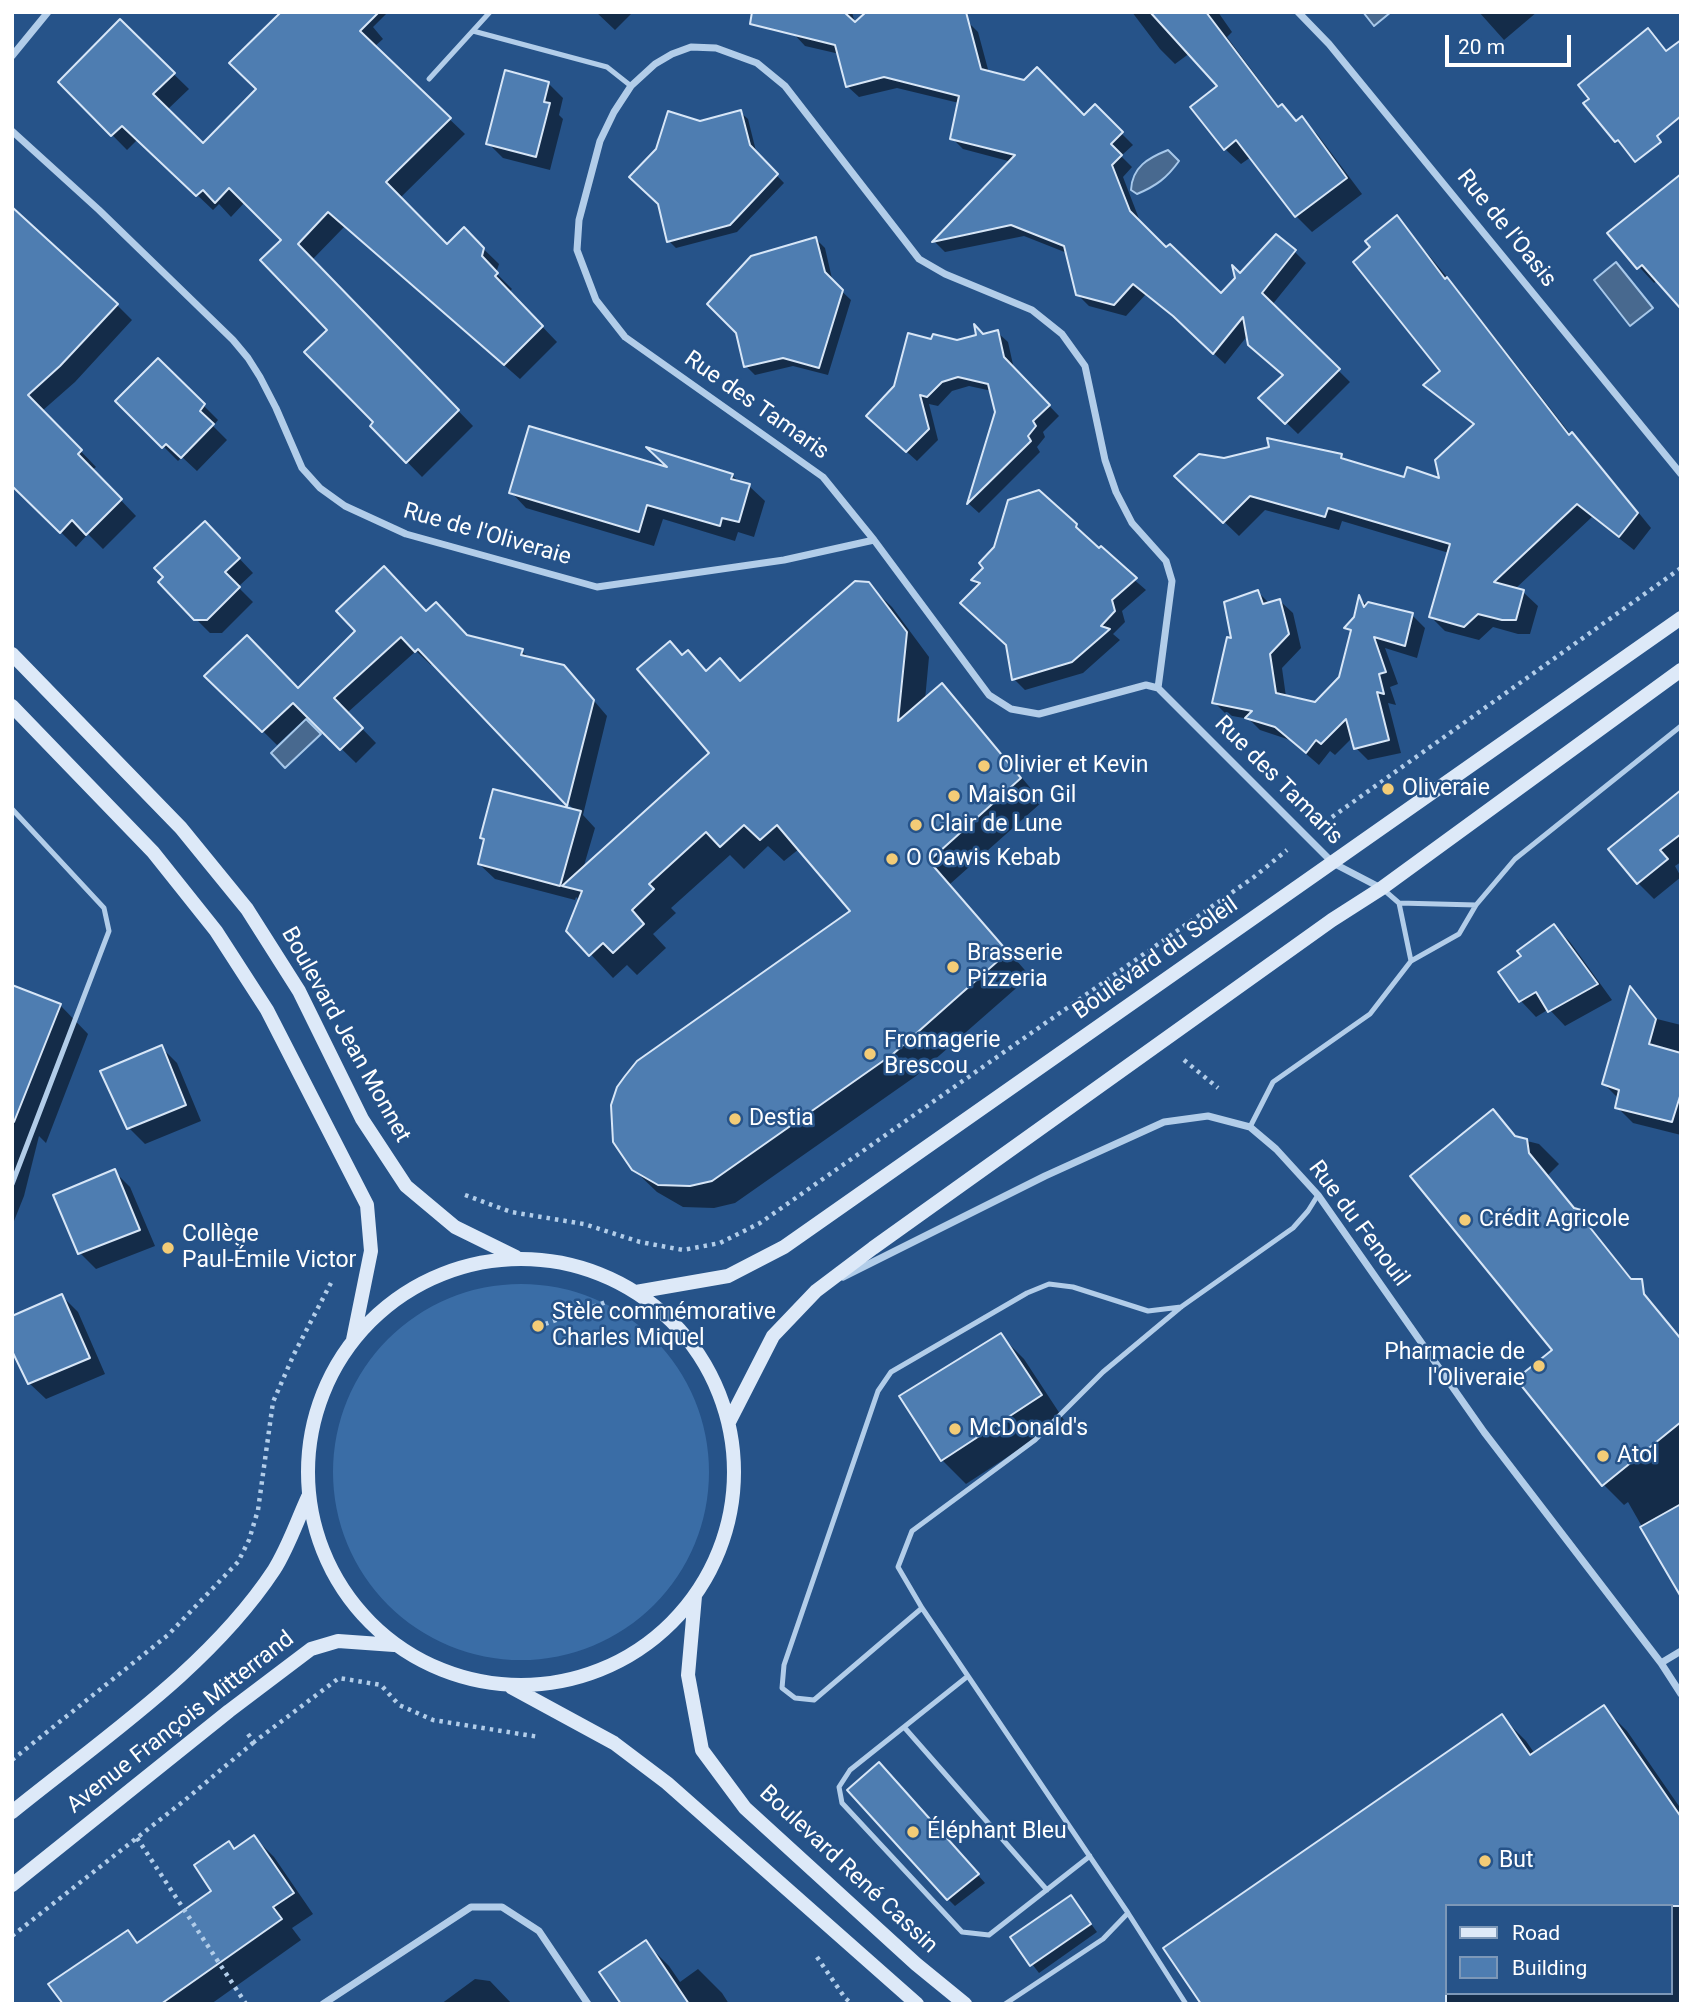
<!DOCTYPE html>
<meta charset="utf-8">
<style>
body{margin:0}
#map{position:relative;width:1693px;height:2016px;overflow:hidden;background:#265389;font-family:Roboto,sans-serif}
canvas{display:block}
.frame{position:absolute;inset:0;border:14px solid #fff;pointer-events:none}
.legend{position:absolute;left:1445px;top:1904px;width:228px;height:91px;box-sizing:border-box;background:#265389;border:2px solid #7d98b8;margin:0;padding:9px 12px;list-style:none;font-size:21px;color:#fff}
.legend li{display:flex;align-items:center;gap:14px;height:35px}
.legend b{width:35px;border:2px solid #7d98b8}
.scale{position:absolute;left:1445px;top:35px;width:126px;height:32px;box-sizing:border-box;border:4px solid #fff;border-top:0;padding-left:9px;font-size:21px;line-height:24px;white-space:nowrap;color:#fff;-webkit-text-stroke:5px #265389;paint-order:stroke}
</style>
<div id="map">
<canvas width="1693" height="2016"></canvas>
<div class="frame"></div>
<ul class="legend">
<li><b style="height:9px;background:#dde9f8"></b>Road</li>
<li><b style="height:19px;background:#4e7db1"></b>Building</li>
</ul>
<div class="scale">20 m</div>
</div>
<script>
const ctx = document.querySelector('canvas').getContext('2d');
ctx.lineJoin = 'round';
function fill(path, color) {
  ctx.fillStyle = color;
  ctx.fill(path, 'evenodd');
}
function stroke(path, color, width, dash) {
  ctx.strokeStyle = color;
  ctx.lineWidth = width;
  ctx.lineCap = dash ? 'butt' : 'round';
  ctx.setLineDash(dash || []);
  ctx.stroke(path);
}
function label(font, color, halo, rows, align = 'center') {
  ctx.font = font + ' Roboto,sans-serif';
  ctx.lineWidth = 5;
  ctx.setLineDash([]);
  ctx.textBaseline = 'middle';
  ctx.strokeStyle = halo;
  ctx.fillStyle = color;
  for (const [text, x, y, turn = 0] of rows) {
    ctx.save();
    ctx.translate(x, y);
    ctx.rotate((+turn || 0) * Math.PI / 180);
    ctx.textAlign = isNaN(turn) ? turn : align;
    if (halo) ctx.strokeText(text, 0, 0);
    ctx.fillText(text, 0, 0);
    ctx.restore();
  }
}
const green = new Path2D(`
 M333 1472a188 188 0 1 1 376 0a188 188 0 1 1-376 0Z`);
const water = new Path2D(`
 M 1363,12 L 1391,12 L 1374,26 Z
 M 1168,150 L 1179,161 C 1167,178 1156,186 1137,194 L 1131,190 C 1132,167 1148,158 1168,150 Z
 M 1616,262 L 1653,308 L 1630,326 L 1594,280 Z
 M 306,719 L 321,734 L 285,768 L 271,753 Z`);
const shadow = new Path2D(`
 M 275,12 L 388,12 L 373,27 L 383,39 L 374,47 L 465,134 L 400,198 L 447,246 L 464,230 L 499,264 L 496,273 L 512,289 L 509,292 L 557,342 L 520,379 L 345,226 L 312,260 L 473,426 L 422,477 L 372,426 L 376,422 L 284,240 L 245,202 L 231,217 L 219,204 L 213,210 L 138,139 L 127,150 L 60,82 L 120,22 L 189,89 L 167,110 L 203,145 L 258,89 L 279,16 Z
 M 596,12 L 633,12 L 615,30 Z
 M 800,12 L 852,12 L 858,35 L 967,21 L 978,32 L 989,73 L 1084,118 L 1095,107 L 1133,145 L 1121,156 L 1132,167 L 1123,177 L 1141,224 L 1166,250 L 1221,296 L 1240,275 L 1295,252 L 1306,263 L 1272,305 L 1350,382 L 1298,434 L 1261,398 L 1284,376 L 1248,335 L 1225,364 L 1186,327 L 1146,294 L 1126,316 L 1089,306 L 1077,294 L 1067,253 L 1024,236 L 945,252 L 935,242 L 1012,162 L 963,149 L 952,138 L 959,103 L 897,88 L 859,97 L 847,86 L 844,55 L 805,46 L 794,34 Z
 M 1132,12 L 1218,12 L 1232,32 L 1227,37 L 1280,108 L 1282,106 L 1297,122 L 1301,118 L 1317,134 L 1362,194 L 1312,232 L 1296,216 L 1251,157 L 1241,164 L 1225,149 L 1220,86 L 1190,53 L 1175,64 L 1160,49 Z
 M 1479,12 L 1537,12 L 1504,40 Z
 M 548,83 L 563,98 L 559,115 L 563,119 L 550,170 L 503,158 L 488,143 Z
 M 740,112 L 748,119 L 757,155 L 784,183 L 737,232 L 676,248 L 669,241 L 658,150 L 700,123 Z
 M 1681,197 L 1658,280 L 1654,283 L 1609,234 Z
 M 1397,217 L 1461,294 L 1571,435 L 1572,434 L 1586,448 L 1651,528 L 1634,550 L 1592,517 L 1515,589 L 1523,592 L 1538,606 L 1530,634 L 1518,634 L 1493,627 L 1479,640 L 1445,631 L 1431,617 L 1449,553 L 1342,521 L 1339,530 L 1265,510 L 1239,536 L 1191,490 L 1224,460 L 1341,456 L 1346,461 L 1405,479 L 1442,481 L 1475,426 L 1426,385 L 1443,372 L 1373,247 Z
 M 816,239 L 825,248 L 833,283 L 851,300 L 828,375 L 793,366 L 755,375 L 746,366 L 737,332 Z
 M 117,305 L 132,320 L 75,382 L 42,411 L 96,467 L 92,470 L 136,516 L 103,549 L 88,534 L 76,547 L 12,484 L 12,309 Z
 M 997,332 L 1008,342 L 1014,369 L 1059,416 L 1043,432 L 1045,437 L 1037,447 L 1040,452 L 979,513 L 969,504 L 997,412 L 992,391 L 969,386 L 952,391 L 938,406 L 929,404 L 938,440 L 917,461 L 878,426 L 896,387 L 933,341 L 957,342 Z
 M 158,360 L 218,420 L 213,426 L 227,440 L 197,471 L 182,457 L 178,461 L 118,401 Z
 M 672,471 L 732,475 L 740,483 L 749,486 L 765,501 L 754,537 L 738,532 L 735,541 L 663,519 L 654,546 L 526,508 L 511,492 Z
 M 1076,526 L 1087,536 L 1086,538 L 1146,590 L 1122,611 L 1125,622 L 1113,634 L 1120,640 L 1083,673 L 1025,690 L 1014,679 L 1008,645 L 979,586 L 973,580 Z
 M 219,537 L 253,573 L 238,587 L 253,602 L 222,633 L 210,633 L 195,618 Z
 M 868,584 L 892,607 L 929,657 L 925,700 L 942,685 L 964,708 L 1042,802 L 950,884 L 1030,976 L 916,1076 L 735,1203 L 714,1208 L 683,1207 L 657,1192 L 633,1169 L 853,911 L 799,849 L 784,861 L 768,846 L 744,869 L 730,855 L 671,908 L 676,913 L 653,934 L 666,948 L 637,975 L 627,965 L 613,978 L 568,930 L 580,901 L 576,897 L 575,900 L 495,879 L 479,864 L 486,842 L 482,838 L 575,811 L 433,663 L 431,665 L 416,651 L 347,713 L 376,743 L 356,763 L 308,716 L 277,745 L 207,676 L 298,690 L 426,613 L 467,636 L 522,651 L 529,658 L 578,682 L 607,716 L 583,815 L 595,828 L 583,869 L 712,753 L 683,656 L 688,652 L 708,672 L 720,661 L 741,682 Z
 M 1258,592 L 1270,604 L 1280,601 L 1293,613 L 1301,648 L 1282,668 L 1286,697 L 1316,704 L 1341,678 L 1352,633 L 1347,628 L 1356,618 L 1360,599 L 1367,605 L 1412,615 L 1425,628 L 1417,658 L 1385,648 L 1398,684 L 1390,687 L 1396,705 L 1388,703 L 1401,753 L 1368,760 L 1356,748 L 1353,737 L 1335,755 L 1330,751 L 1319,765 L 1290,740 L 1260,730 L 1249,719 L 1227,715 L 1214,702 L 1234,641 Z
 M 1681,793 L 1681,862 L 1675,866 L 1681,877 L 1654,899 L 1638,883 Z
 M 1554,926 L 1570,942 L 1612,1000 L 1565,1026 L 1549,1009 L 1536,1017 L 1521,1001 L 1523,957 Z
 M 12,987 L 60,1005 L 88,1034 L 46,1143 L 39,1136 L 24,1196 L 12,1226 Z
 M 1631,990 L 1657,1019 L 1681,1025 L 1681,1135 L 1633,1123 L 1617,1107 L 1619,1099 L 1604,1084 Z
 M 161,1047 L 177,1063 L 201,1121 L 145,1144 L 129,1128 Z
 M 1493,1111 L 1519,1139 L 1539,1144 L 1559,1164 L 1547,1176 L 1681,1338 L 1681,1587 L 1672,1579 L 1628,1502 L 1624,1505 L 1604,1485 L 1555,1350 Z
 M 114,1171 L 130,1187 L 155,1246 L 96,1269 L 80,1253 Z
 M 62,1296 L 78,1312 L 105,1374 L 46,1399 L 29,1383 Z
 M 1000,1335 L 1024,1359 L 1064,1420 L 966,1484 L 942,1460 Z
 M 1603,1707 L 1627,1731 L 1681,1809 L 1681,2004 L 1203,2004 L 1502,1717 L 1526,1741 L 1535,1754 ZM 1446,1906 L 1670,1906 L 1670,1993 L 1446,1993 Z
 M 887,1772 L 985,1883 L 955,1906 L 948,1899 Z
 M 254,1837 L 274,1857 L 313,1914 L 292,1928 L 301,1940 L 211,2004 L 65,2004 L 128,1932 L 139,1943 L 214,1891 L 229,1843 L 236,1850 Z
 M 1071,1897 L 1097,1932 L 1039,1973 L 1012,1938 Z
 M 645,1942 L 669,1966 L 680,1982 L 698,1969 L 722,1993 L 729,2004 L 623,2004 Z
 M 475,1979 L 490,1981 L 512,2004 L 441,2004 Z`);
const building = new Path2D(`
 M 281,12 L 379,12 L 360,31 L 451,118 L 386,182 L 447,244 L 464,227 L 484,248 L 482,256 L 498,273 L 495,276 L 543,326 L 504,365 L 328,212 L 298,244 L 459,410 L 406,463 L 370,426 L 373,422 L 304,352 L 327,330 L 260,260 L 281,240 L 229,188 L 215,203 L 203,190 L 196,196 L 122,126 L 111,136 L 58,82 L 120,19 L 175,73 L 153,94 L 203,143 L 256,89 L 229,63 Z
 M 752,12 L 844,12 L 855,22 L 866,12 L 966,12 L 981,69 L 1024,80 L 1037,67 L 1084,115 L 1095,104 L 1123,132 L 1111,144 L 1122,155 L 1112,165 L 1130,211 L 1166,247 L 1170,244 L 1221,293 L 1235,278 L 1232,265 L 1240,273 L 1276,234 L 1296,250 L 1262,293 L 1340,369 L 1285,424 L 1258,398 L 1283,375 L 1248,345 L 1243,317 L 1213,354 L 1173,316 L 1133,284 L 1114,305 L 1076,295 L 1064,246 L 1011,225 L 932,242 L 1015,155 L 950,139 L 959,96 L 884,77 L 846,87 L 835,45 L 750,24 Z
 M 1150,12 L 1206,12 L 1278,107 L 1282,104 L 1296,121 L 1302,116 L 1347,178 L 1295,217 L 1236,140 L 1224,150 L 1190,107 L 1217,86 Z
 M 1648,28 L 1666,51 L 1681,40 L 1681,116 L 1657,136 L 1661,142 L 1635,162 L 1618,140 L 1615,142 L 1583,103 L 1589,99 L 1578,85 Z
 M 505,70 L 549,82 L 544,102 L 550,103 L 536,157 L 486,144 Z
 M 741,110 L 750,145 L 778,174 L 730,225 L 667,242 L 658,204 L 629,177 L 656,149 L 668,111 L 700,121 Z
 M 1681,174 L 1681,309 L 1642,265 L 1637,269 L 1607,233 Z
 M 12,207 L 118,304 L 60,366 L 28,395 L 82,450 L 78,454 L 122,499 L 86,535 L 72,520 L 60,533 L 12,486 Z
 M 1397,215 L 1445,279 L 1447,277 L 1569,435 L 1572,432 L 1638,513 L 1619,537 L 1577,504 L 1494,582 L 1524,590 L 1516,620 L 1502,620 L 1478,614 L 1464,627 L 1429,617 L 1450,544 L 1328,508 L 1325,517 L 1250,496 L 1223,523 L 1174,476 L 1199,454 L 1224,458 L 1269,447 L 1267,438 L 1342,454 L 1341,458 L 1404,477 L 1407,467 L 1439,478 L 1435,460 L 1474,424 L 1423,385 L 1440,371 L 1353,262 L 1370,247 L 1365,241 Z
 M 816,237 L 825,272 L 843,290 L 819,368 L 783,358 L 744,367 L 736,333 L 707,304 L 751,256 Z
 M 974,324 L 983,334 L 998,330 L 1004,357 L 1050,405 L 1033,421 L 1036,426 L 1028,436 L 1031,441 L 967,504 L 995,412 L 988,384 L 958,377 L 942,382 L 927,397 L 920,395 L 929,429 L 906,452 L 866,416 L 894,386 L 908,333 L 931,339 L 933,334 L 957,340 L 976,335 Z
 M 158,358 L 205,404 L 200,411 L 214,424 L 181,458 L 166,444 L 162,448 L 115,401 Z
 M 529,426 L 667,467 L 646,447 L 733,474 L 731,479 L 750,484 L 739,522 L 722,518 L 720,526 L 647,505 L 639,532 L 509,493 Z
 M 1039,490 L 1077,524 L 1076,527 L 1099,548 L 1101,546 L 1137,578 L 1112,600 L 1115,611 L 1101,626 L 1110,629 L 1072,662 L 1012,680 L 1006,645 L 960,603 L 980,583 L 971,580 L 983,568 L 979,563 L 994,547 L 1008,500 Z
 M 205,521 L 240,558 L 225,572 L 240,587 L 207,620 L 194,620 L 158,582 L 163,577 L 154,568 Z
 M 384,566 L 426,611 L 436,602 L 467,635 L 523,649 L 521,655 L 564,665 L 594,700 L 567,806 L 418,649 L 415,652 L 401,637 L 334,698 L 363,728 L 340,750 L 293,703 L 262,732 L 204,676 L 247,635 L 298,688 L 355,631 L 336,611 Z
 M 855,581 L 869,582 L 907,632 L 898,721 L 942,683 L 1021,778 L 929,861 L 1008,952 L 893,1054 L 712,1181 L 690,1186 L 658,1185 L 632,1170 L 613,1142 L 611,1105 L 617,1087 L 625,1076 L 637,1061 L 850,911 L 777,825 L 760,840 L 744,825 L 720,847 L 706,832 L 649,884 L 654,889 L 632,910 L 644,924 L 613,953 L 603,943 L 589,956 L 566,931 L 582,891 L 562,886 L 709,753 L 637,669 L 670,641 L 682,655 L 688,650 L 706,671 L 720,658 L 740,681 Z
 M 1258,590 L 1263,604 L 1280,599 L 1289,634 L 1270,654 L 1276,693 L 1315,702 L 1339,677 L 1351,630 L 1344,628 L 1354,617 L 1359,595 L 1364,607 L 1368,602 L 1413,613 L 1405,646 L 1374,637 L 1386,672 L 1379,674 L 1384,694 L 1377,692 L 1389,740 L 1354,749 L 1346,719 L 1321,744 L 1316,740 L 1306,753 L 1275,727 L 1245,718 L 1252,711 L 1212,703 L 1227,637 L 1231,638 L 1224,602 Z
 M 493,789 L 581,811 L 560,886 L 478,864 L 484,839 L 480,838 Z
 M 1681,790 L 1681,834 L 1660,850 L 1668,859 L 1637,884 L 1608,849 Z
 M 1554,924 L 1598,984 L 1548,1012 L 1536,992 L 1519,1002 L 1498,972 L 1521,956 L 1517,951 Z
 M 12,985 L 61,1004 L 14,1122 L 12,1122 Z
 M 1630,986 L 1656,1019 L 1649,1044 L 1681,1053 L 1681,1093 L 1672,1122 L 1615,1108 L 1619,1090 L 1602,1084 Z
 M 162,1045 L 186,1105 L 127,1129 L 100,1071 Z
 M 1493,1109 L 1515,1136 L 1527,1139 L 1529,1153 L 1574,1208 L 1585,1211 L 1588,1225 L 1631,1279 L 1642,1279 L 1644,1294 L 1681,1339 L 1681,1422 L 1602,1486 L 1516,1379 L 1552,1350 L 1410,1176 Z
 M 115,1169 L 140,1230 L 78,1254 L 53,1195 Z
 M 62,1294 L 90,1358 L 28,1384 L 12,1351 L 12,1316 Z
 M 1001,1333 L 1042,1395 L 941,1461 L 899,1396 Z
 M 1681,1504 L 1681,1597 L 1640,1527 Z
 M 1604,1705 L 1681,1817 L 1681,1906 L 1446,1906 L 1446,2004 L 1201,2004 L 1163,1948 L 1502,1714 L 1530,1755 Z
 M 879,1762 L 979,1874 L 947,1900 L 847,1790 Z
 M 254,1835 L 294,1893 L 273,1907 L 282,1919 L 161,2004 L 63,2004 L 48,1984 L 128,1930 L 137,1943 L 211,1891 L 194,1865 L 229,1841 L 234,1849 Z
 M 1071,1895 L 1091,1924 L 1030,1966 L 1010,1937 Z
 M 646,1940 L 689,2004 L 621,2004 L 599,1972 Z`);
const path = new Path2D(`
 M 1325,822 L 1681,568
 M 1184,1060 L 1218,1088
 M 465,1195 L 511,1212 L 584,1224 L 640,1242 L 683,1250 L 720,1243 L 760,1223 L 1254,877 L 1287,850
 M 545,1324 L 609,1301
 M 248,1734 L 254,1742 L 339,1678 L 381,1685 L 399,1705 L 433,1720 L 539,1737
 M 12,1760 L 168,1635 L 238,1562 L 249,1540 L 258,1510 L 273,1402 L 294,1354 L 333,1279
 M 137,1838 L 246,2004
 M 12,1936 L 185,1800 L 254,1742
 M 817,1957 L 845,1998 L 852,2004`);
const lane = new Path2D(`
 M 473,31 L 607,67 L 631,86
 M 429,79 L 490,12
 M 12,809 L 104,908 L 109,931 L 12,1184
 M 1384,890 L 1399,903 L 1411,961 L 1459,934 L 1476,905 L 1515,859 L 1681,726
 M 1399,903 L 1476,905
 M 1250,1127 L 1273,1082 L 1370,1014 L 1411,961
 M 922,1608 L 814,1700 L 795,1698 L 782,1688 L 784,1665 L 878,1391 L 891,1372 L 1027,1293 L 1049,1284 L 1073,1287 L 1148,1311 L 1181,1307
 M 968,1676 L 850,1770 L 839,1787 L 842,1803 L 962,1932 L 989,1935 L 1090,1856
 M 904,1727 L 1047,1890
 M 1005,2004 L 1103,1939 L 1128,1913
 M 1186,2004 L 1128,1913 L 922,1608 L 898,1567 L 912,1531 L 1035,1440 L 1103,1372 L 1181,1307 L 1293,1228 L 1308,1211 L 1318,1195`);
const street = new Path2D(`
 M 1298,12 L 1329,44 L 1681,474
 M 12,56 L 48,12
 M 12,131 L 99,210 L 233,340 L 248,358 L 260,377 L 276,408 L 302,468 L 320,488 L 345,506 L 406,534 L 597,587 L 784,560 L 874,540
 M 1158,688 L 1146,685 L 1039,714 L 1011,709 L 989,695 L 874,540 L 823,477 L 625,337 L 596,300 L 577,250 L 579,220 L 600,141 L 614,112 L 631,86 L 655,64 L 672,54 L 691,47 L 716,48 L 757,63 L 785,86 L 919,259 L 945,274 L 1032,310 L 1062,334 L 1085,366 L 1105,460 L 1116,492 L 1132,523 L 1166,561 L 1172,581 L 1158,688 L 1333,863 L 1381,888
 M 843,1277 L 1045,1176 L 1164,1122 L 1208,1116 L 1250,1127 L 1276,1149 L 1318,1195 L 1484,1432 L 1661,1663 L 1681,1694
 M 1661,1663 L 1681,1651
 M 323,2004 L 471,1907 L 502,1907 L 539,1931 L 588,2004`);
const secondary = new Path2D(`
 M 12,654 L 181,828 L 247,909 L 299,991 L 362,1119 L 406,1186 L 455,1227 L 516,1257
 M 12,706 L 153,852 L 216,931 L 267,1010 L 367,1205 L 371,1251 L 353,1340
 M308 1472a213 213 0 1 1 426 0a213 213 0 1 1-426 0Z
 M 636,1292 L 728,1276 L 784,1247 L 1681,618
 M 729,1422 L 773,1336 L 816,1291 L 873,1248 L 1332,920 L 1382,888 L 1681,670
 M 695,1596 L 688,1675 L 702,1750 L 745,1808 L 916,1964 L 965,2004
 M 511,1687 L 614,1743 L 667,1783 L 917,2004
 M 12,1812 C 102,1739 210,1667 274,1570 C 288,1548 297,1521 308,1497
 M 12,1885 L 229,1711 L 311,1649 L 338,1641 L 394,1645`);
const markers = [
 [984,766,7,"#f3cc77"],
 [1388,789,7,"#f3cc77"],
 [954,796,7,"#f3cc77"],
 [916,825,7,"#f3cc77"],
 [892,859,7,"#f3cc77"],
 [953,967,7,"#f3cc77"],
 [870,1054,7,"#f3cc77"],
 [735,1119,7,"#f3cc77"],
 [1465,1220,7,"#f3cc77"],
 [168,1248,7,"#f3cc77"],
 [538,1326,7,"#f3cc77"],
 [1539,1366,7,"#f3cc77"],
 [955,1429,7,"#f3cc77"],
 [1603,1456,7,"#f3cc77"],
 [913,1832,7,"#f3cc77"],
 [1485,1861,7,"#f3cc77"]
];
const streetNames = [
 ["Rue de l'Oasis",1506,229,51],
 ["Rue des Tamaris",756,406,35],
 ["Rue de l'Oliveraie",487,535,16],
 ["Rue des Tamaris",1278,781,45],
 ["Boulevard du Soleil",1156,959,-35],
 ["Boulevard Jean Monnet",345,1035,61],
 ["Rue du Fenouil",1358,1224,53],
 ["Avenue François Mitterrand",181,1723,-38],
 ["Boulevard René Cassin",848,1870,43]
];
const poiNames = [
 ["Olivier et Kevin",998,766],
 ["Oliveraie",1402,789],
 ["Maison Gil",968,796],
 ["Clair de Lune",930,825],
 ["O Oawis Kebab",906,859],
 ["Brasserie",967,954],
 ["Pizzeria",967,980],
 ["Fromagerie",884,1041],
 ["Brescou",884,1067],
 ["Destia",749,1119],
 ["Crédit Agricole",1479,1220],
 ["Collège",182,1235],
 ["Paul-Émile Victor",182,1261],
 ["Stèle commémorative",552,1313],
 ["Charles Miquel",552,1339],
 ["Pharmacie de",1525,1353,"right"],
 ["l'Oliveraie",1525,1379,"right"],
 ["McDonald's",969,1429],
 ["Atol",1617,1456],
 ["Éléphant Bleu",927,1832],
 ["But",1499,1861]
];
fill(green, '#3a6da6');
fill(water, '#48698f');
stroke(water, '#a7c8ea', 2);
fill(shadow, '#0007');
fill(building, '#4e7db1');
stroke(building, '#d7e6f7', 2);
stroke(path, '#b2cde9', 4.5, [3.5, 5]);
stroke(lane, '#b2cde9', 5);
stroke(street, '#b2cde9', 7);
stroke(secondary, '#dde9f8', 14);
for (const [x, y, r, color] of markers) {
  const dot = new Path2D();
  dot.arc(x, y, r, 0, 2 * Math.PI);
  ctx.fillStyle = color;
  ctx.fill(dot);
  stroke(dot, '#265389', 2.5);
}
label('23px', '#fff', '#265389', streetNames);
label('23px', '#fff', '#265389', poiNames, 'left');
</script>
